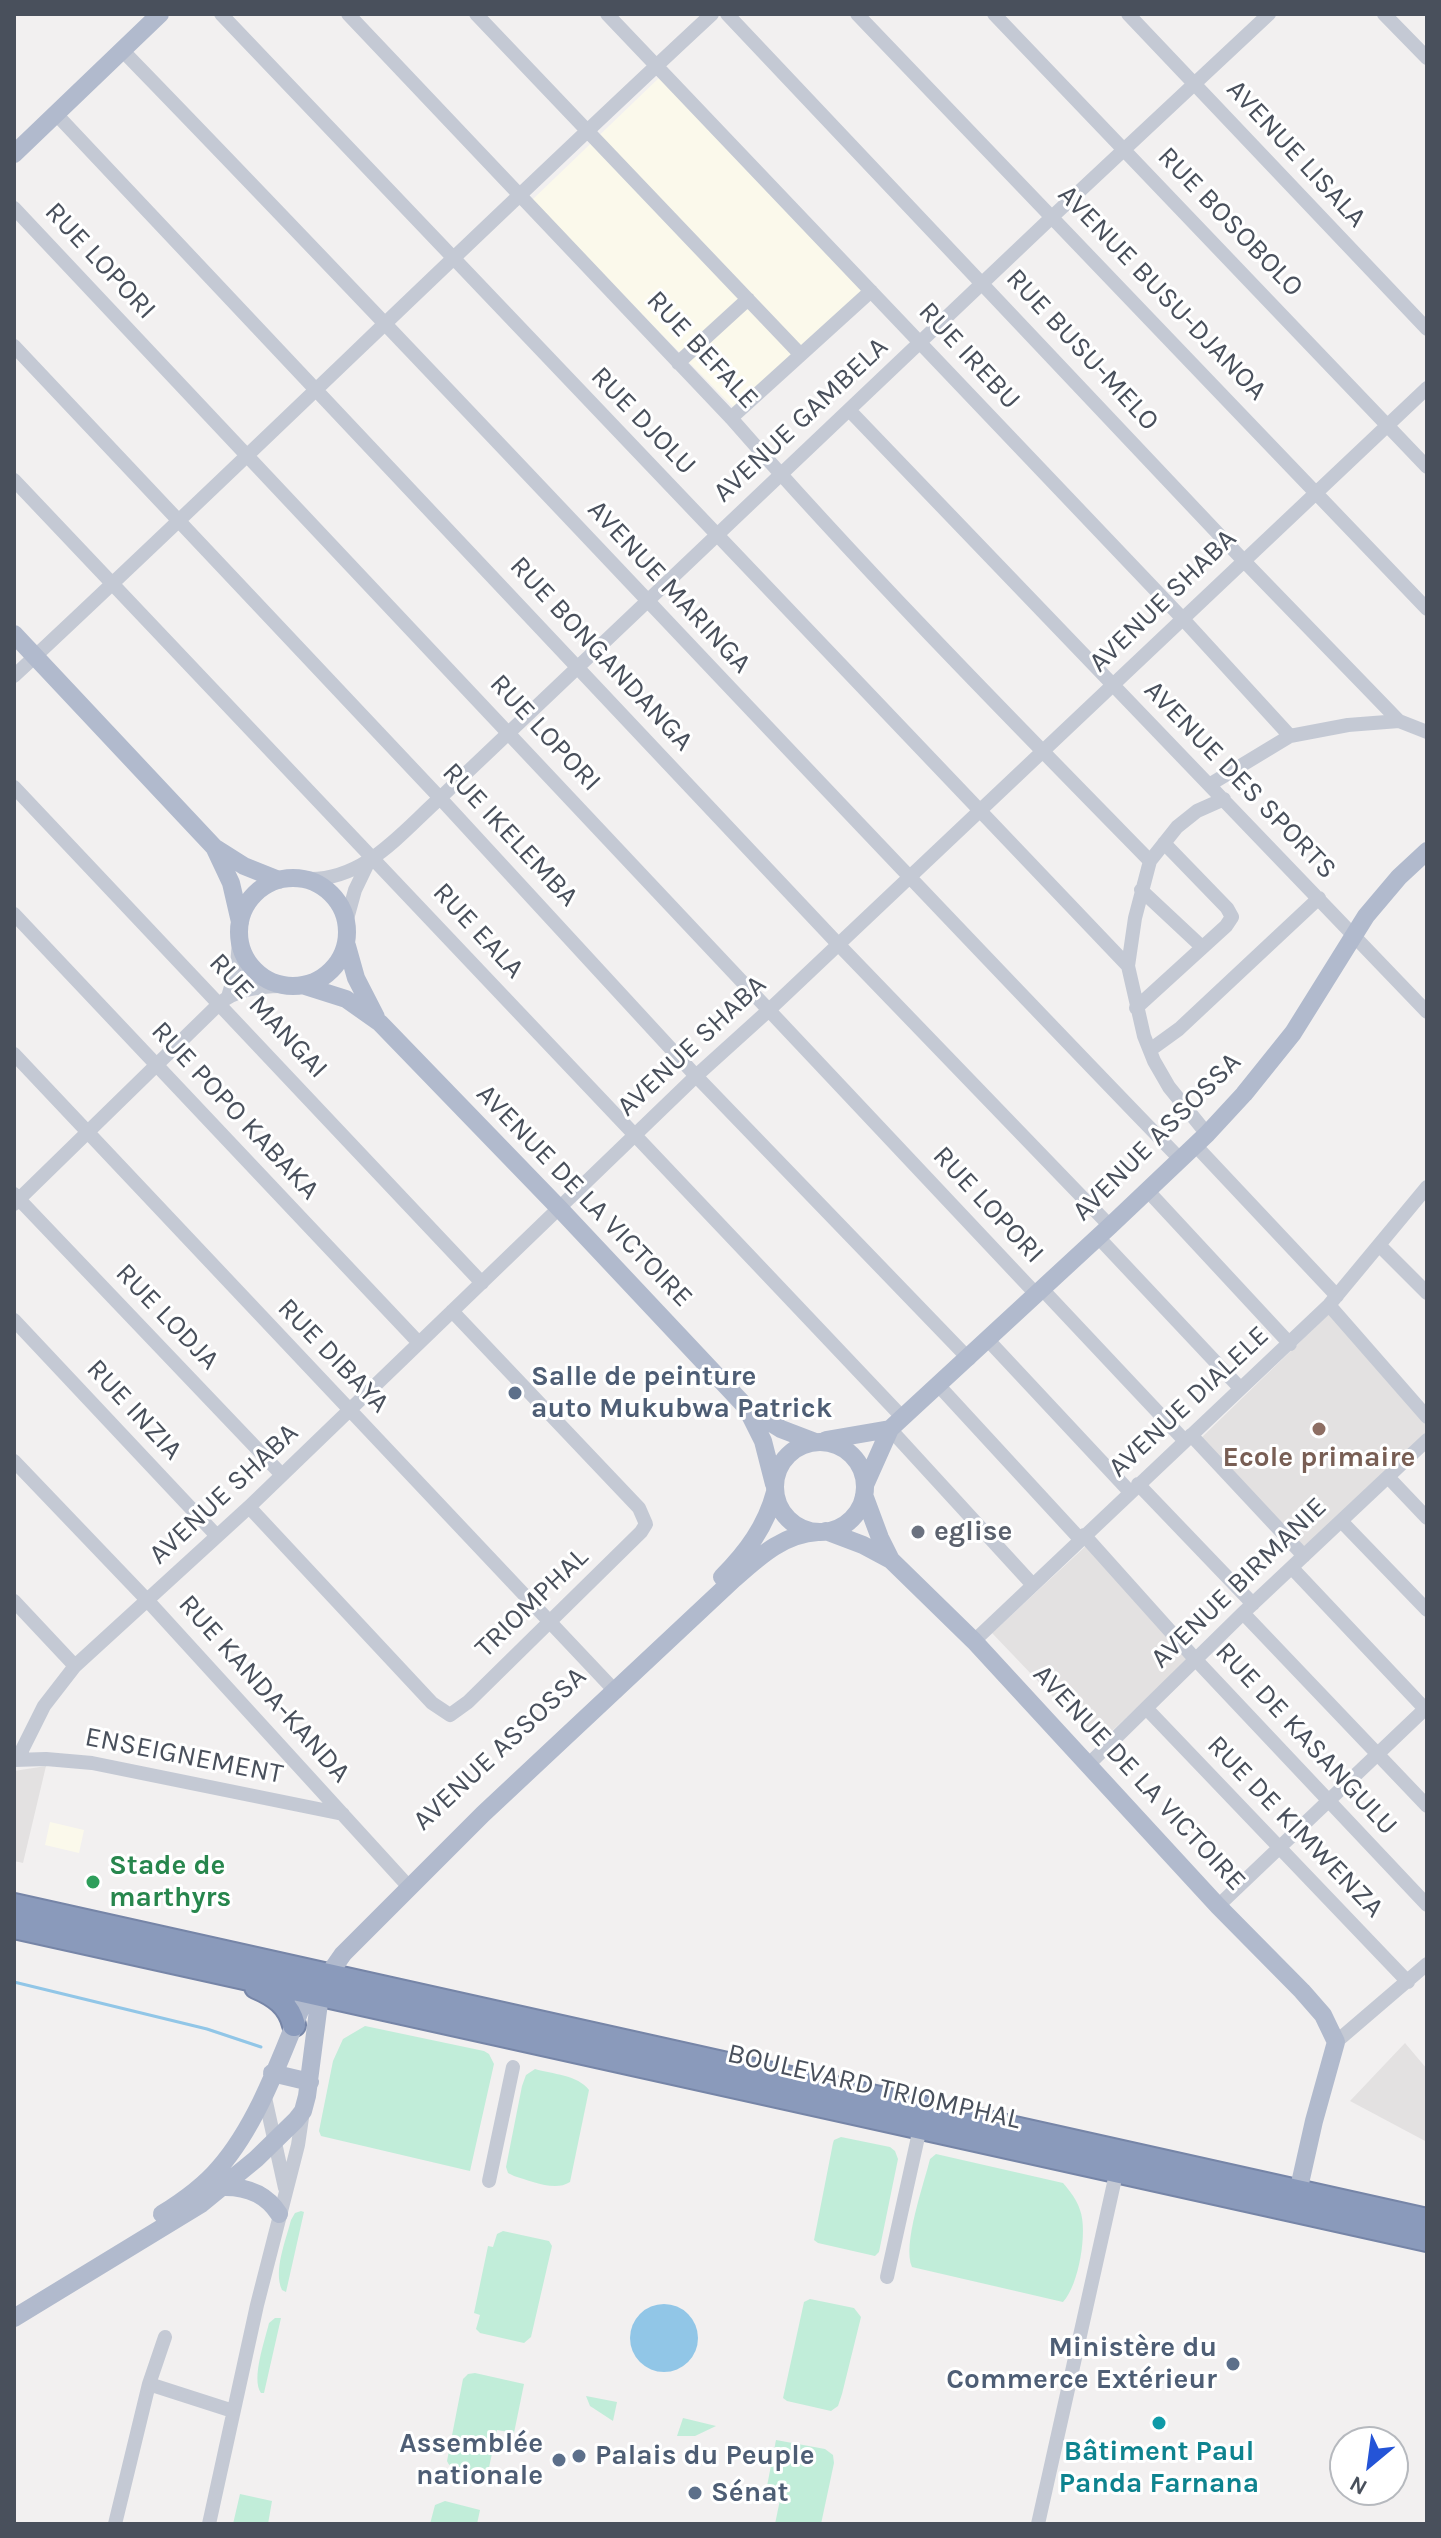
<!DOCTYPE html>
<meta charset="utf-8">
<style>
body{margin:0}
#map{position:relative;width:1441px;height:2538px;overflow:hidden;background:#f2f0f0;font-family:Karla,sans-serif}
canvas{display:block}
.frame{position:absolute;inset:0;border:16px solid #49505c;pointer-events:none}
.north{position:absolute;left:1329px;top:2426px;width:80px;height:80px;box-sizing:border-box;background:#fff;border:2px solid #b6b9be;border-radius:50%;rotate:209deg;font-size:22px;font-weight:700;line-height:32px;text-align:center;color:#49505c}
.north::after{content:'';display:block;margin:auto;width:28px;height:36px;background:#2454d7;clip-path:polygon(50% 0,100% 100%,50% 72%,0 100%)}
</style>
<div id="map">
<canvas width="1441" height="2538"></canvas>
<div class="frame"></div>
<div class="north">N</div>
</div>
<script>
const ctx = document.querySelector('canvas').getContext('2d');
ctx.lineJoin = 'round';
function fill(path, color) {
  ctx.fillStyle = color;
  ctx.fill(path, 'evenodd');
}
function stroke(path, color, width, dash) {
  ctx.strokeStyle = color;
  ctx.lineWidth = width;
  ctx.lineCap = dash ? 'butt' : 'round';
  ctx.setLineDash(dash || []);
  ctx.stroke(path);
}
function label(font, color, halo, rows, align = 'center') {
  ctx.font = font + ' Karla,sans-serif';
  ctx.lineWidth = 6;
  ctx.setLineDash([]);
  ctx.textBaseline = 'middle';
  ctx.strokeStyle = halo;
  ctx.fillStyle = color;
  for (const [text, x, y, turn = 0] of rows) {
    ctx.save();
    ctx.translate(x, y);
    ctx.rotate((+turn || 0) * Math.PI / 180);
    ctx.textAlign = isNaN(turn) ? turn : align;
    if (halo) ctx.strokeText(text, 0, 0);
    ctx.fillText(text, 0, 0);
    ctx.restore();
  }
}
const commercial = new Path2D(`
 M 662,75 L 866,290 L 735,409 L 531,201 Z
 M 50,1822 L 84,1830 L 79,1853 L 45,1845 Z`);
const education = new Path2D(`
 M 1331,1312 L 1427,1425 L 1427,1433 L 1305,1548 L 1201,1438 Z
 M 1088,1544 L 1191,1657 L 1098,1744 L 992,1633 Z
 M 46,1766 L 23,1863 L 14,1861 L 14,1771 Z
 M 1405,2043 L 1427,2069 L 1427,2142 L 1350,2101 Z`);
const green = new Path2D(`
 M 365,2026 L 484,2051 L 489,2054 L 494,2064 L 470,2171 L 321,2136 L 319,2131 L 333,2061 L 343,2039 Z
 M 535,2069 C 552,2074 578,2075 589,2090 L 570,2182 C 555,2192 531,2181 514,2176 L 508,2173 L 506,2167 L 522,2086 L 526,2075 Z
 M 841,2137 L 890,2147 L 895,2151 L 898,2159 L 879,2252 L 875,2256 L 818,2243 L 814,2240 L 833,2143 L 834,2140 Z
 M 936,2154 L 1063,2183 C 1070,2191 1077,2200 1080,2210 C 1088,2231 1079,2285 1063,2302 L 912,2267 C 902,2245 924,2184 930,2159 Z
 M 301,2211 L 304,2212 L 286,2292 L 282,2290 C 273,2271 286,2240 291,2220 L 295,2213 Z
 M 503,2231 L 549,2241 L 552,2246 L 531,2337 L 524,2343 L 480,2333 L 476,2329 L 480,2315 L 474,2313 L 488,2246 L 493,2247 L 497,2234 Z
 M 810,2299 L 854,2308 L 861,2317 L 842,2394 L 838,2406 L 831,2411 L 787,2401 L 783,2398 L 804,2302 Z
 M 275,2318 L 281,2318 L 264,2393 L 261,2393 C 251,2379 265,2340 269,2323 Z
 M 475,2373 L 524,2384 L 514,2433 L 497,2430 L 487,2477 C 474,2474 453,2475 447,2461 L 463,2379 L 468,2374 Z
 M 586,2396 L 617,2402 L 613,2421 L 590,2406 Z
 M 683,2418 L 716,2426 L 695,2436 L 677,2436 Z
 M 776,2440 L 825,2449 L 833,2455 L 834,2463 L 821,2524 L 775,2524 L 782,2490 L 767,2486 Z
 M 240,2494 L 272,2501 L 268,2524 L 233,2524 Z
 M 445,2501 L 480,2510 L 477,2524 L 430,2524 L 435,2505 Z`);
const water = new Path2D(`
 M630 2338a34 34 0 1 1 68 0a34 34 0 1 1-68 0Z`);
const stream = new Path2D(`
 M 14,1982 L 207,2029 L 261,2047`);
const minor = new Path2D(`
 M 221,14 L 1128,966
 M 348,14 L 731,418 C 865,571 1008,716 1150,861
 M 476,14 L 800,354
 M 607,14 L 1183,619 L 1290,736
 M 727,14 L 1243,560 L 1399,721
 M 857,14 L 1427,609
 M 994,14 L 1427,467
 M 1128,14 L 1427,329
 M 1384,14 L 1427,58
 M 122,50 C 478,416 824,792 1180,1159
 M 56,114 L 838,944 L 1110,1226
 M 14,208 L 1036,1294
 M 14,346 L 440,798 L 696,1076 L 969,1359
 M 678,363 L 748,299
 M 850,411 L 1427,1012
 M 731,418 L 871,291
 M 14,480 L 903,1418
 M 14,676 C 249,457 477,232 712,14
 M 1209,785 L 1290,736 L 1348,725 L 1399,721 L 1427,732
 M 14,787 L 482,1283
 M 307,879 C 364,881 401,833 440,798 L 1053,216 L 1269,14
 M 1141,890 L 1202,947
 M 14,914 L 419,1343
 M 347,919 L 355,890 L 368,863
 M 228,997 L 237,966 L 239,941
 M 1136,1008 L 1226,926 L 1232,917 L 1227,908 L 1164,843
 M 1150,1050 L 1179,1029 L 1319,898
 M 14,1054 L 616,1692
 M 1207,1134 L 1169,1087 L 1154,1061 L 1144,1036 L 1128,966 L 1135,918 L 1150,861 L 1177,827 L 1197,811 L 1224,799
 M 1195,1145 L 1337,1296
 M 1147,1190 L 1290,1344
 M 14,1194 L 282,1475
 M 14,1204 L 220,1003 C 237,989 261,986 282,986
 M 1098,1237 L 1240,1388
 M 1380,1246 L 1427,1293
 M 1042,1289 L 1185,1441
 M 1329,1305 L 1427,1417
 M 14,1320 L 217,1536
 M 988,1340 L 1130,1492
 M 939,1386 L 1080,1539
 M 890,1429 L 1032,1584
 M 1191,1435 L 1304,1556
 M 14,1461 L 148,1601 L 409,1887
 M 1388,1477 L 1427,1518
 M 1138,1484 L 1253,1604
 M 249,1507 L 432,1703 L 450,1715 L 468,1702 L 641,1532 L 646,1524 L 639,1508 L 452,1311
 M 1342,1522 L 1427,1610
 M 1084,1535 L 1196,1660 L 1427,1905
 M 1292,1568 L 1427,1711
 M 14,1601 L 75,1666
 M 1243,1613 L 1427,1806
 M 974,1641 L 1329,1305 L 1427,1187
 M 1146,1708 L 1408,1982
 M 14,1760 L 46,1759 L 92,1763 L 343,1814
 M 17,1760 L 44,1706 L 75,1666 L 249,1507 L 696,1076 L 769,1010 L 1427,388
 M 1088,1765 L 1243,1613 L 1427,1440
 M 1218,1906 L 1427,1707
 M 1336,2042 L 1427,1964
 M 264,2093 L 285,2188
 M 489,2181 L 513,2067
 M 887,2277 L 920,2128
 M 149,2384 L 233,2411
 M 115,2524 L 149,2384 L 165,2337
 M 209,2524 L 257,2305 L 298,2145 L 303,2111
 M 1038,2524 L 1118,2165`);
const major = new Path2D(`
 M 14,154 L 160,14
 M 14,634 L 214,847 L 244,866 L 279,880
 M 215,849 L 231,883 L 240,922
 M239 932a54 54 0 1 1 108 0a54 54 0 1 1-108 0Z
 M 347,946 L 356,978 L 376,1017
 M 305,986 L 346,999 L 380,1023 L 559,1208 L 747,1408 L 781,1429 L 815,1442
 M 748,1411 L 763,1441 L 774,1484
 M 826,1440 L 890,1429
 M775 1487a45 45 0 1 1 90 0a45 45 0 1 1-90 0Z
 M 865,1485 L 890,1429 L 1110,1226 L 1207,1134 L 1244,1094 L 1293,1033 L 1366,916 L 1399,877 L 1427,851
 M 864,1495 L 880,1538 L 891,1560
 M 826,1531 L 863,1545 L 891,1560 L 974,1641 L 1218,1906 L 1302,1991 L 1323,2015 L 1336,2042 L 1314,2121 L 1296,2201
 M 722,1577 C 747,1552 766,1526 775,1492
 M 272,2073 L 310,2082
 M 221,2187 C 245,2186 266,2193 279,2214
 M 162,2214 C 183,2201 203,2187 219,2168 C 262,2119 286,2041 312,1982
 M 14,2318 L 201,2204 L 256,2159 L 296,2120 L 303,2111 L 307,2096 L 320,1995 L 329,1974 L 343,1954 L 483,1814 L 734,1579 C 759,1557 783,1534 818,1532`);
const highway = new Path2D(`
 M 14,1905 L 1427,2220
 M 14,1927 L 1427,2240
 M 256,1987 C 275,1995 289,2005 294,2025`);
const markers = [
 [515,1393,8,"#5c6f8a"],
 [1319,1429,8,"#8d6e63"],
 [918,1532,8,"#6b7280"],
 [93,1882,8,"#2e9e5b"],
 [1233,2364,8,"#5c6f8a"],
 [1159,2423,8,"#0f9aa8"],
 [579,2456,8,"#5c6f8a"],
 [559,2460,8,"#5c6f8a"],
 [695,2493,8,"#5c6f8a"]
];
const streetNames = [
 ["AVENUE LISALA",1296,154,47],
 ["RUE BOSOBOLO",1230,222,46],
 ["RUE LOPORI",100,261,47],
 ["AVENUE BUSU-DJANOA",1162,293,46],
 ["RUE BEFALE",702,350,47],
 ["RUE BUSU-MELO",1082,350,47],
 ["RUE IREBU",969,356,47],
 ["AVENUE GAMBELA",801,420,-43],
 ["RUE DJOLU",643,421,46],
 ["AVENUE MARINGA",669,587,47],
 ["AVENUE SHABA",1163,601,-44],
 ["RUE BONGANDANGA",601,654,47],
 ["RUE LOPORI",545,733,47],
 ["AVENUE DES SPORTS",1240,780,46],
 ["RUE IKELEMBA",510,835,47],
 ["RUE EALA",478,931,47],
 ["RUE MANGAI",268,1016,47],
 ["AVENUE SHABA",692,1046,-43],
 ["RUE POPO KABAKA",235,1111,47],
 ["AVENUE ASSOSSA",1157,1137,-45],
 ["AVENUE DE LA VICTOIRE",584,1196,46],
 ["RUE LOPORI",988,1205,47],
 ["RUE LODJA",167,1317,46],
 ["RUE DIBAYA",333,1356,46],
 ["AVENUE DIALELE",1189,1402,-43],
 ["RUE INZIA",134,1410,47],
 ["AVENUE SHABA",224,1494,-43],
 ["AVENUE BIRMANIE",1239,1583,-44],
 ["TRIOMPHAL",532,1603,-44],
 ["RUE KANDA-KANDA",264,1689,48],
 ["RUE DE KASANGULU",1306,1739,47],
 ["AVENUE ASSOSSA",500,1749,-43],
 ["ENSEIGNEMENT",184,1756,11],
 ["AVENUE DE LA VICTOIRE",1139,1778,47],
 ["RUE DE KIMWENZA",1295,1827,46],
 ["BOULEVARD TRIOMPHAL",874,2087,13]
];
const serviceNames = [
 ["Salle de peinture",531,1377],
 ["auto Mukubwa Patrick",531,1409],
 ["Ministère du",1217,2348,"right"],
 ["Commerce Extérieur",1217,2380,"right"],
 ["Assemblée",543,2444,"right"],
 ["nationale",543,2476,"right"],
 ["Palais du Peuple",595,2456],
 ["Sénat",711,2493]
];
const educationNames = [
 ["Ecole primaire",1319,1458]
];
const worshipNames = [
 ["eglise",934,1532]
];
const leisureNames = [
 ["Stade de",109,1866],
 ["marthyrs",109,1898]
];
const cultureNames = [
 ["Bâtiment Paul",1159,2452],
 ["Panda Farnana",1159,2484]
];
fill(commercial, '#fbf9eb');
fill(education, '#e3e1e1');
fill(green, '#c1edd9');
fill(water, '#91c6e7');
stroke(stream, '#91c6e7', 3);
stroke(highway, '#7685a7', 26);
stroke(minor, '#c4c9d4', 14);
stroke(major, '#b1bacd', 18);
stroke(highway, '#8a9abb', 22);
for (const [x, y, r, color] of markers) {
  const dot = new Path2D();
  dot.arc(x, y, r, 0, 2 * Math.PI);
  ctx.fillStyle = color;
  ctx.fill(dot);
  stroke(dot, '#fff', 3);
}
label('28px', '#49505c', '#fff', streetNames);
label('bold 28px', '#4e5e75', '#fff', serviceNames, 'left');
label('bold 28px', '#785e54', '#fff', educationNames);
label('bold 28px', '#5b616d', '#fff', worshipNames, 'left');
label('bold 28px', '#27864d', '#fff', leisureNames, 'left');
label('bold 28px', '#0d838f', '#fff', cultureNames);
</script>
